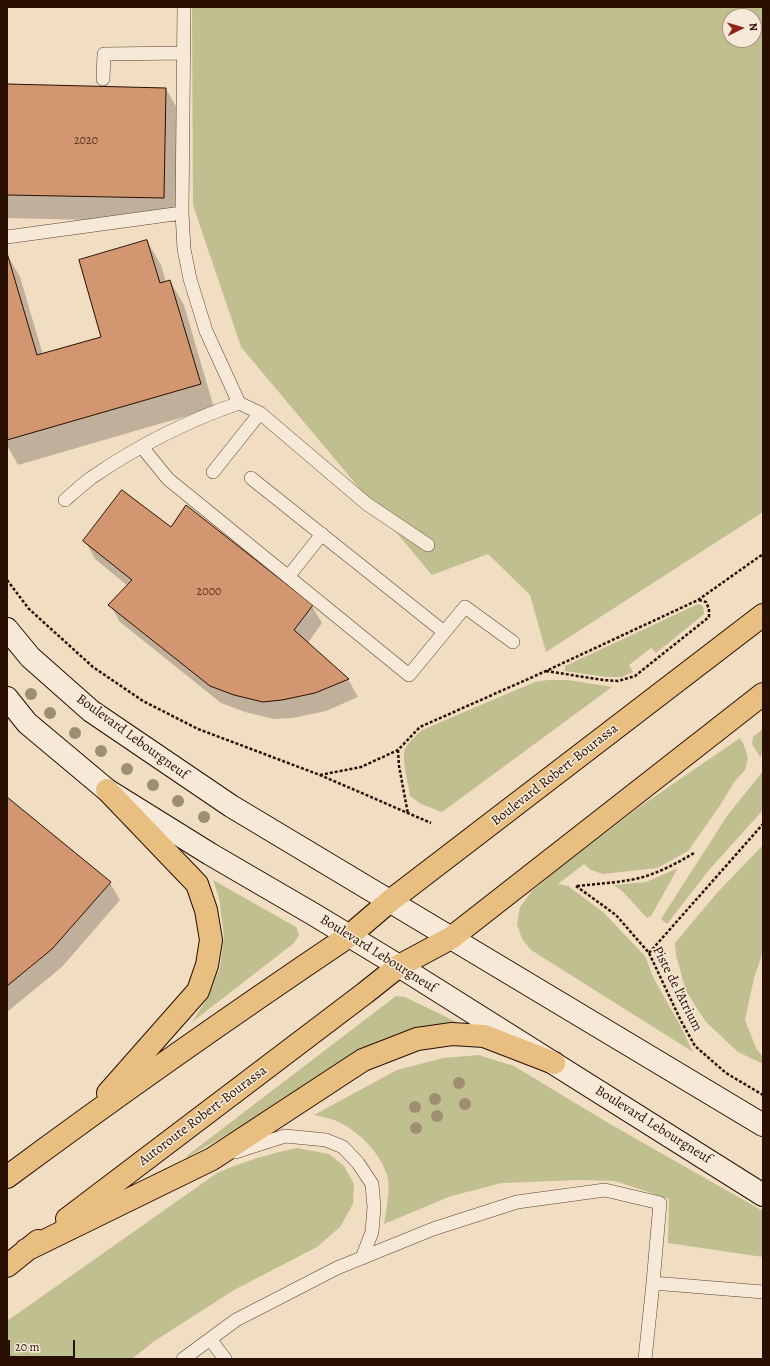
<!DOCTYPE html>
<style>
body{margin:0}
#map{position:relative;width:770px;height:1366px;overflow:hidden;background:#f1ddc2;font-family:Alegreya,serif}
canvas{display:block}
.frame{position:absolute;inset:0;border:8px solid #290f00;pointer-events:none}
.north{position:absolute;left:722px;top:8px;width:40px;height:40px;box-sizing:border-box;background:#f6e9d7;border:1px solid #a49281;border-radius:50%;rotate:85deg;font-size:11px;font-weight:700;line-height:16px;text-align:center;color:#290f00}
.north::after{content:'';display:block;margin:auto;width:14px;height:18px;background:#8f2418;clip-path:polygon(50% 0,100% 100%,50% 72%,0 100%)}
.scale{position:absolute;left:8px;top:1340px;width:67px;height:18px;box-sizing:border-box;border:2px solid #290f00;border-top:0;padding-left:5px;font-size:12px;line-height:14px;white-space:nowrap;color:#290f00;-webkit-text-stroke:3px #f6e9d7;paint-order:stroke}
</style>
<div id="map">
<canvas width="770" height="1366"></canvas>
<div class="frame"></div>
<div class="north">N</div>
<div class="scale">20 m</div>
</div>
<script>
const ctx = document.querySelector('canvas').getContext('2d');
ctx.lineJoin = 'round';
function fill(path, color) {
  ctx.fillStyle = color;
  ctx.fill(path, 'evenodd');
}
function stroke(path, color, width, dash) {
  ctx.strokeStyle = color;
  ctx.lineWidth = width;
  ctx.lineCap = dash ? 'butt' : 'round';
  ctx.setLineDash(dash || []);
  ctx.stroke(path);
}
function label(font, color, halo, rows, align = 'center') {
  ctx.font = font + ' Alegreya,serif';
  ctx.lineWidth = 3;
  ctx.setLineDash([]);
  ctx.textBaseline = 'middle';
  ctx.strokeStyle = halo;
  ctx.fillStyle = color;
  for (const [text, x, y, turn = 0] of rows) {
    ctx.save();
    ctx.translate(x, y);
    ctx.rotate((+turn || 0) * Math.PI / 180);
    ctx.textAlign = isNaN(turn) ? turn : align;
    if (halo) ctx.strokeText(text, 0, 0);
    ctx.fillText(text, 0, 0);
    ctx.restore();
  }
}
const green = new Path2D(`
 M 192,7 L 763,7 L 763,512 L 546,652 L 530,595 L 488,554 L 432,575 L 241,347 L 193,205 ZM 730,16 L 754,16 L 754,40 L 730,40 Z
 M 698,604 L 703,606 L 704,614 L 656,653 L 651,648 L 629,665 L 633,672 L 622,677 L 606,677 L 565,671 L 565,666 Z
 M 548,680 L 568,680 L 612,687 L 442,812 L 421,804 L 410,796 C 409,785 401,758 405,749 C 409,741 417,735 422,730 L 535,682 Z
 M 763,729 L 763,753 L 760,757 L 752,744 L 753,737 Z
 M 740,738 L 744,745 L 748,758 L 745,770 L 735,781 L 719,807 L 688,851 L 657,868 L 603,874 L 591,870 L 584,864 L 558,884 L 568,886 L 603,912 L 645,956 L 654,979 L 680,1025 L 693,1052 L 531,950 L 522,939 L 517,924 L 520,907 L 532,891 L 557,870 L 638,808 Z
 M 763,771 L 763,810 L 709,870 L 667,924 L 661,919 L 727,816 Z
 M 763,845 L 763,952 L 754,978 L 745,1020 L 756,1048 L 763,1057 L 763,1064 L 738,1052 L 706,1022 L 686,991 L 676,955 L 675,943 L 717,893 Z
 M 678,868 L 651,916 L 647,918 L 624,893 L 614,885 L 646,882 Z
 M 213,880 L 296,927 L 299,935 L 294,943 L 192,1022 L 209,996 L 220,967 L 224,936 L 219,898 Z
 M 396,996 L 405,997 L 479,1033 L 450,1032 L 287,1100 L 186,1158 L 188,1155 Z
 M 479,1055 L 514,1066 L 610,1124 L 763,1211 L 763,1257 L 668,1243 L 669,1199 L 615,1181 L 579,1180 L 502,1183 L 451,1196 L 384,1224 C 386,1210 391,1189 387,1175 C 380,1153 361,1134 341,1123 C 333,1119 323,1117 314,1115 L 397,1070 L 443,1058 Z
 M 297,1148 L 329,1154 L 344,1166 L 354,1184 L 353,1204 L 340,1227 L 317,1247 L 234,1290 L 153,1342 L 132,1359 L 7,1359 L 7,1321 L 217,1173 C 244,1161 269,1154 297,1148 Z`);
const shadow = new Path2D(`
 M 7,85 L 166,89 L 180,113 L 177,222 L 7,218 Z
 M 147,241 L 161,265 L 166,282 L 170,281 L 184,305 L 214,408 L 18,465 L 7,445 L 7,254 L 20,277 L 43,355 L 102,337 Z
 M 172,528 L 312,606 L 322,623 L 307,644 L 348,679 L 358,697 L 326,711 L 293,718 L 274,719 L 245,712 L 221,703 L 120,622 L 110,605 L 128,586 L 95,559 L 85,541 Z
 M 7,799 L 110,883 L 120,900 L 62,967 L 7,1012 Z`);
const building = new Path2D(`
 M 7,84 L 166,88 L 164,198 L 7,195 Z
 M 147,240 L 160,283 L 170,280 L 201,384 L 7,440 L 7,253 L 37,355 L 101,337 L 79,260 Z
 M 122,490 L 171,527 L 186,505 L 313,605 L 294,630 L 349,679 L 315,693 L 282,700 L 263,702 L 234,695 L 210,686 L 108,605 L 132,580 L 83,541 Z
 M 7,797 L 111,882 L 52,949 L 7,986 Z`);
const path = new Path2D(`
 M 7,580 L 29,609 L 93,667 L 143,701 L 198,729 L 320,775 L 431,823
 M 546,671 L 603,680 L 618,681 L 635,676 L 709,617 L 709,609 L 706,602 L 699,600
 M 398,750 L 399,766 L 408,814
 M 320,775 L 361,767 L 398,750 L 420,727 L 546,671 L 698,600 L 763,554
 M 576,886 L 616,915 L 649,953 L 681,1021 L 695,1046 L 726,1073 L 763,1095
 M 577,886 C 595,884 613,883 630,880 C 653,876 674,865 694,853
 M 649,953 L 763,824`);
const service = new Path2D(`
 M 184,7 L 182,213 L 184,249 L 190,279 L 206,331 L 239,403 L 260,413 L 367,504 L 428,545
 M 103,79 L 104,54 L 184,53
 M 7,237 L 182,213
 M 142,447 L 168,479 L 409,675 L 465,607 L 513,642
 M 213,472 L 260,413
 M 251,478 L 444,632
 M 65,500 C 73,493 82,485 91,478 C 136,447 187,421 239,403
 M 288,577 L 322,534
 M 235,1152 L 285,1136 L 326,1140 L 343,1147 L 358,1163 L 372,1184 L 374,1207 L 372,1232 L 362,1258
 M 210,1339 L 225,1359
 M 183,1359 L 236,1320 L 337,1268 L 433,1229 L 517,1202 L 605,1190 L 660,1203 L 653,1283 L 763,1292
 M 645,1359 L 653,1283`);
const secondary = new Path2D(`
 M 7,629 L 30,657 L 91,711 L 231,806 L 763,1125
 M 7,698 L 27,723 L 107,790 L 210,854 L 313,914 L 399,966 L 763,1195`);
const trunk = new Path2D(`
 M 349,936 L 390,901 L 763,615
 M 399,966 L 451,938 L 763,694`);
const motorway = new Path2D(`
 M 107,790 L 197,884 L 206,910 L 211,940 L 207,965 L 198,991 L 108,1093
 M 7,1177 C 119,1094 233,1014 349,936
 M 67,1219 L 365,993 L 399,966
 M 26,1250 L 212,1159 L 363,1060 L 417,1039 L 452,1034 L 484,1036 L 554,1063
 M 7,1266 L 38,1241`);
const trees = [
 [31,694],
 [50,713],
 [75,733],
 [101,751],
 [127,769],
 [153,785],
 [178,801],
 [204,817],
 [459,1083],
 [435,1099],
 [465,1104],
 [415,1107],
 [437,1116],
 [416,1128]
];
const numberNames = [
 ["2020",86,141],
 ["2000",209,592]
];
const streetNames = [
 ["Boulevard Lebourgneuf",132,737,36],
 ["Boulevard Robert-Bourassa",555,775,-38],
 ["Boulevard Lebourgneuf",378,954,32],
 ["Piste de l'Atrium",677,989,63],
 ["Autoroute Robert-Bourassa",203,1116,-37],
 ["Boulevard Lebourgneuf",653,1125,32]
];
fill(green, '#c0bf8f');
fill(shadow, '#0003');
fill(building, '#d29770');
stroke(building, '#290f00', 1);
stroke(service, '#5b4230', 14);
stroke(secondary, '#290f00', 24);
stroke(trunk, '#290f00', 24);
stroke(motorway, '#290f00', 24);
stroke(path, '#290f00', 2.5, [3, 2]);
stroke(service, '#f6e9d7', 13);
stroke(secondary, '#f6e9d7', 22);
stroke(trunk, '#e8be81', 22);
stroke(motorway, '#e8be81', 22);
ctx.fillStyle = '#a08e73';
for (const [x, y] of trees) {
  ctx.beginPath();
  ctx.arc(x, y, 6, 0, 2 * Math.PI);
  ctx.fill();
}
label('12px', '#53311c', null, numberNames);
label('14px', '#290f00', '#f6e9d7', streetNames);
</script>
